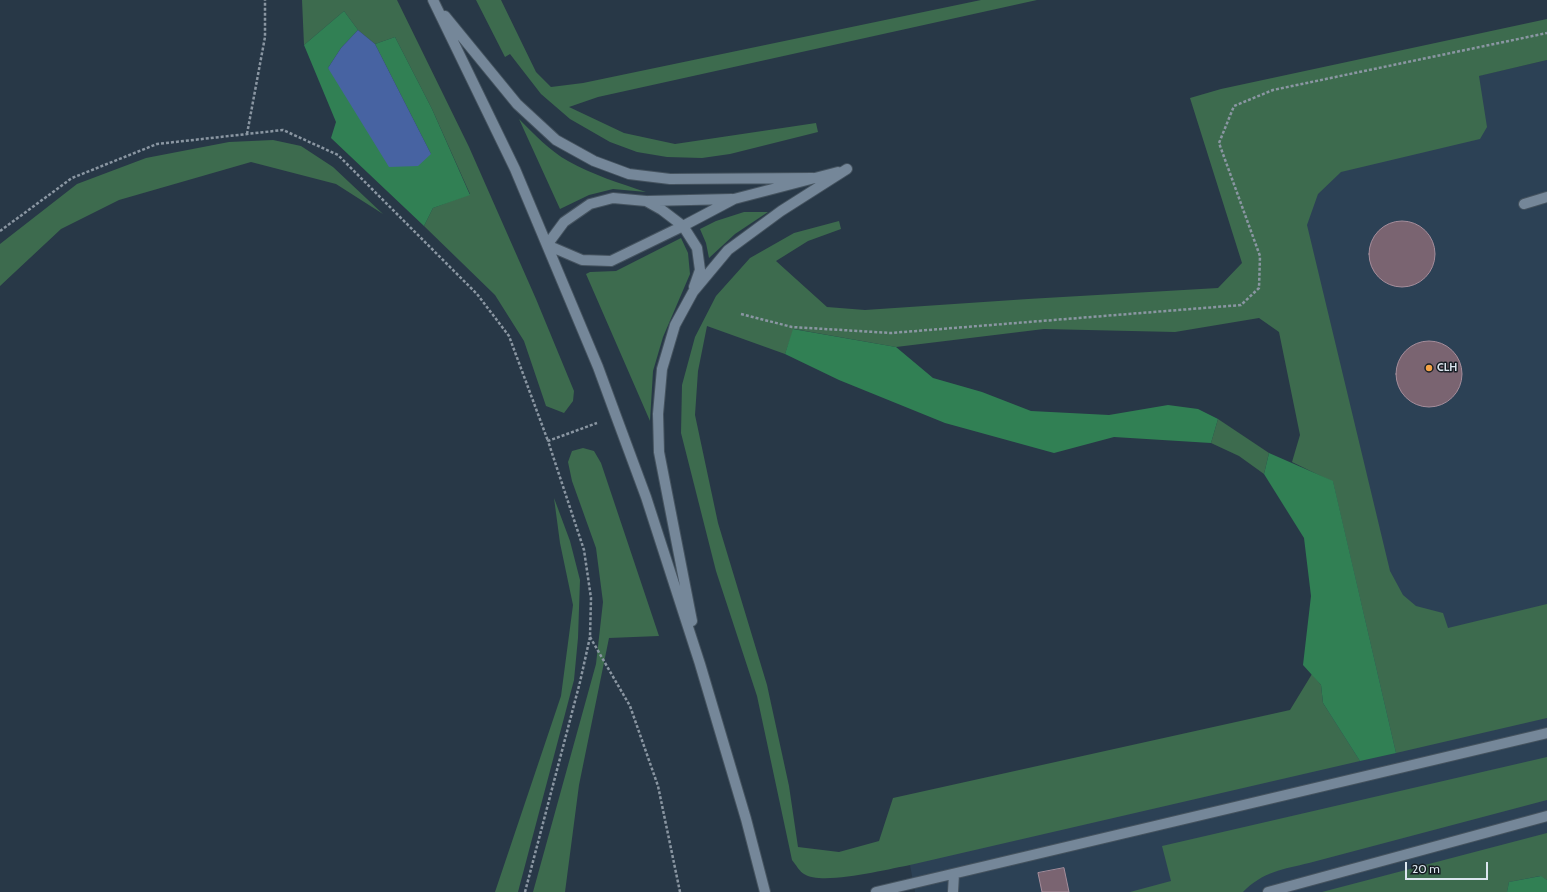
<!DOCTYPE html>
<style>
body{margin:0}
#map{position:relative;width:1547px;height:892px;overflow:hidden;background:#283847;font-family:Cabin,sans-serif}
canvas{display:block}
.scale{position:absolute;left:1405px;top:862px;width:83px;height:18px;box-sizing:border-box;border:2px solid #dce6ef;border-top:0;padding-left:5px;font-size:12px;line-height:14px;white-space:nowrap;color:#dce6ef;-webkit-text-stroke:3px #171e25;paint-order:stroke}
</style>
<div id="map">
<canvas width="1547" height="892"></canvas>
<div class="scale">20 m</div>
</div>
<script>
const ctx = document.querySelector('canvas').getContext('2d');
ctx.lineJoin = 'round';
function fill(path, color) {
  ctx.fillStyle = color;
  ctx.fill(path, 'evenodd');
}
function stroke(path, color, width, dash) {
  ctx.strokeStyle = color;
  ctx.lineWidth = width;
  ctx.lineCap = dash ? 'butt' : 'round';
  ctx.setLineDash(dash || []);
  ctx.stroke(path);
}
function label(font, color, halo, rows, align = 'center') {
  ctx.font = font + ' Cabin,sans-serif';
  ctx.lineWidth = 3;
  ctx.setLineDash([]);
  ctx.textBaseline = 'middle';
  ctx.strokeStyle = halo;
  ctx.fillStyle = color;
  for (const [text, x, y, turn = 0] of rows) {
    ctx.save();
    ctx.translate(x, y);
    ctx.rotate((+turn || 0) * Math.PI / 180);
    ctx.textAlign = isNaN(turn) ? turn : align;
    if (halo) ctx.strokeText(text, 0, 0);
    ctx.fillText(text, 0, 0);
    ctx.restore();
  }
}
const built = new Path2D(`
 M 1547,60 L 1547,892 L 915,892 L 910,865 L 1380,691 L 1253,128 Z`);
const green = new Path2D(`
 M 302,0 L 397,0 L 469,147 L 536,299 L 574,391 L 573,401 L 564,413 L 546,406 L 524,341 L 495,295 L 424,226 L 433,208 L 470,194 L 432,109 L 395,37 L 375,44 L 358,30 L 344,11 L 304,45 Z
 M 476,0 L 501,0 L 536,72 L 551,87 L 583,83 L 981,0 L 1037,0 L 598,97 L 569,107 L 624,133 L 675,144 L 816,123 L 818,132 L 730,154 L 702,158 L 667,157 L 637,152 L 610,142 L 570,119 L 541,94 L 510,54 L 505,57 Z
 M 1547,19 L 1547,60 L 1479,76 L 1487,127 L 1480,139 L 1341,172 L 1318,194 L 1307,225 L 1390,571 L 1403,595 L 1416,606 L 1443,613 L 1448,628 L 1547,604 L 1547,718 L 1396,753 L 1333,482 L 1292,462 L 1300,435 L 1279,332 L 1259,318 L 1175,332 L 1044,329 L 896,347 L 794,329 L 785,354 L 707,326 L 698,371 L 695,415 L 718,523 L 767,685 L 789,786 L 798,847 L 839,852 L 879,841 L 893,798 L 1290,710 L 1312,674 L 1321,685 L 1323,703 L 1360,761 L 910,865 C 888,869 822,886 804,874 C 800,872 796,865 792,860 L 757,696 L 716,571 L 681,433 L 682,385 L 695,337 L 716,296 L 750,258 L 794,233 L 839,221 L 841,229 L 808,241 L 776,261 L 827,307 L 865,310 L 1028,299 L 1218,288 L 1242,263 L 1190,98 L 1221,89 Z
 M 519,119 C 534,134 550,151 568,161 C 593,175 619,183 646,192 L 613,189 L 589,195 L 560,209 Z
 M 273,140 L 301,146 L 333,167 L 383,214 L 336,184 L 251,162 L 119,200 L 61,229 L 0,286 L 0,244 L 77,184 L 146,158 L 229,142 Z
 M 744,212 L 768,212 L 735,234 L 709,258 L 706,243 L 700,229 L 716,221 Z
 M 681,238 L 688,253 L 690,274 L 663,337 L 653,371 L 650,421 L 586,274 L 590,272 L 616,271 Z
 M 1218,419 L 1269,453 L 1264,474 L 1239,456 L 1211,443 Z
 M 583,448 L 594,451 L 601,463 L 659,636 L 609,638 L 579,785 L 565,892 L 533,892 L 596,664 L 603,602 L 596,548 L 572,481 L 568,462 L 572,451 Z
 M 554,498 L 570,541 L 580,580 L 578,638 L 574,680 L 518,892 L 495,892 L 561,696 L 573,605 L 560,543 Z
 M 1547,757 L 1547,800 L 1309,863 C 1284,869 1262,872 1243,892 L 1130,892 L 1171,881 L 1162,846 Z
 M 1547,833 L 1547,880 L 1540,876 L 1509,882 L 1507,892 L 1322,892 Z`);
const forest = new Path2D(`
 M 344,11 L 358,30 L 341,48 L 328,68 L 431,154 L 375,44 L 395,37 L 432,109 L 470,195 L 433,208 L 424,226 L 331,138 L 336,122 L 304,45 Z
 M 793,329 L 896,347 L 933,378 L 982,392 L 1031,411 L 1109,415 L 1168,405 L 1198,409 L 1218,419 L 1211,443 L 1114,437 L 1054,453 L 945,423 L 839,380 L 785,354 Z
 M 1269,453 L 1333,481 L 1396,753 L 1360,761 L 1323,703 L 1321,685 L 1303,665 L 1311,596 L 1304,538 L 1264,474 Z
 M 1541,876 L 1547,880 L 1547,892 L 1507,892 L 1509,882 Z`);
const water = new Path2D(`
 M 358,30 L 375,44 L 431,154 L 418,166 L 389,167 L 328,68 L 341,48 Z`);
const building = new Path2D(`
 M1369 254a33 33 0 1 1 66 0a33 33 0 1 1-66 0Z
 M1396 374a33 33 0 1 1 66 0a33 33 0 1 1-66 0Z
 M 1064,868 L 1069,892 L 1042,892 L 1038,873 Z`);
const path = new Path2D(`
 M 247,134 L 265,37 L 265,0
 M 0,231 L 72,178 L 157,144 L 283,130 L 338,155 L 477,294 L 509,336 L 548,441
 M 741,314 L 792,327 L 891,333 L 1241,305 L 1259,288 L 1260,256 L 1219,143 L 1234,106 L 1273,90 L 1547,33
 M 590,637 L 630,706 L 658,786 L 680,892
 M 525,892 L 580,682 L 590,637 L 591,598 L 584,550 L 548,441 L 597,423`);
const minor = new Path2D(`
 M 433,0 L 515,169 L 598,367 L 616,416 L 646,497 L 700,664 L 746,819 L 765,892
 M 445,16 L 517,104 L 556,140 L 594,161 L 629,174 L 670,179 L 813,178
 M 648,201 L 732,199
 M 1524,204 L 1547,197
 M 547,245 L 582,260 L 611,261 L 683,226 L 734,199 L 838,172
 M 547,245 L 564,222 L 590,204 L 613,198 L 646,201 L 662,210 L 683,226 L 697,248 L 700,270 L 694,287
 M 692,621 L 659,452 L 658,414 L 662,369 L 675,325 L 693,292 L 728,250 L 781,211 L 847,169
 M 876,892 L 1547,733
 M 953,892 L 954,874
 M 1268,892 L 1547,816`);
const markers = [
 [1429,368,4,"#f5a346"]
];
const poiNames = [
 ["CLH",1437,368]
];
fill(built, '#2c4155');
fill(green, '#3d6b4e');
fill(forest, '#318054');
fill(water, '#4763a2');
fill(building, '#7a6471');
stroke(building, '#a58d9b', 1);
stroke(minor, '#45535f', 12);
stroke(path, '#8a96a2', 2.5, [3, 2]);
stroke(minor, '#758799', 10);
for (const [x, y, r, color] of markers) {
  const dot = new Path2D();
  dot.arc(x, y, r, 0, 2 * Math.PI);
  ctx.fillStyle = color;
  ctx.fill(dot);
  stroke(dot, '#171e25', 1.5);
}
label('bold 11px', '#dce6ef', '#171e25', poiNames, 'left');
</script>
